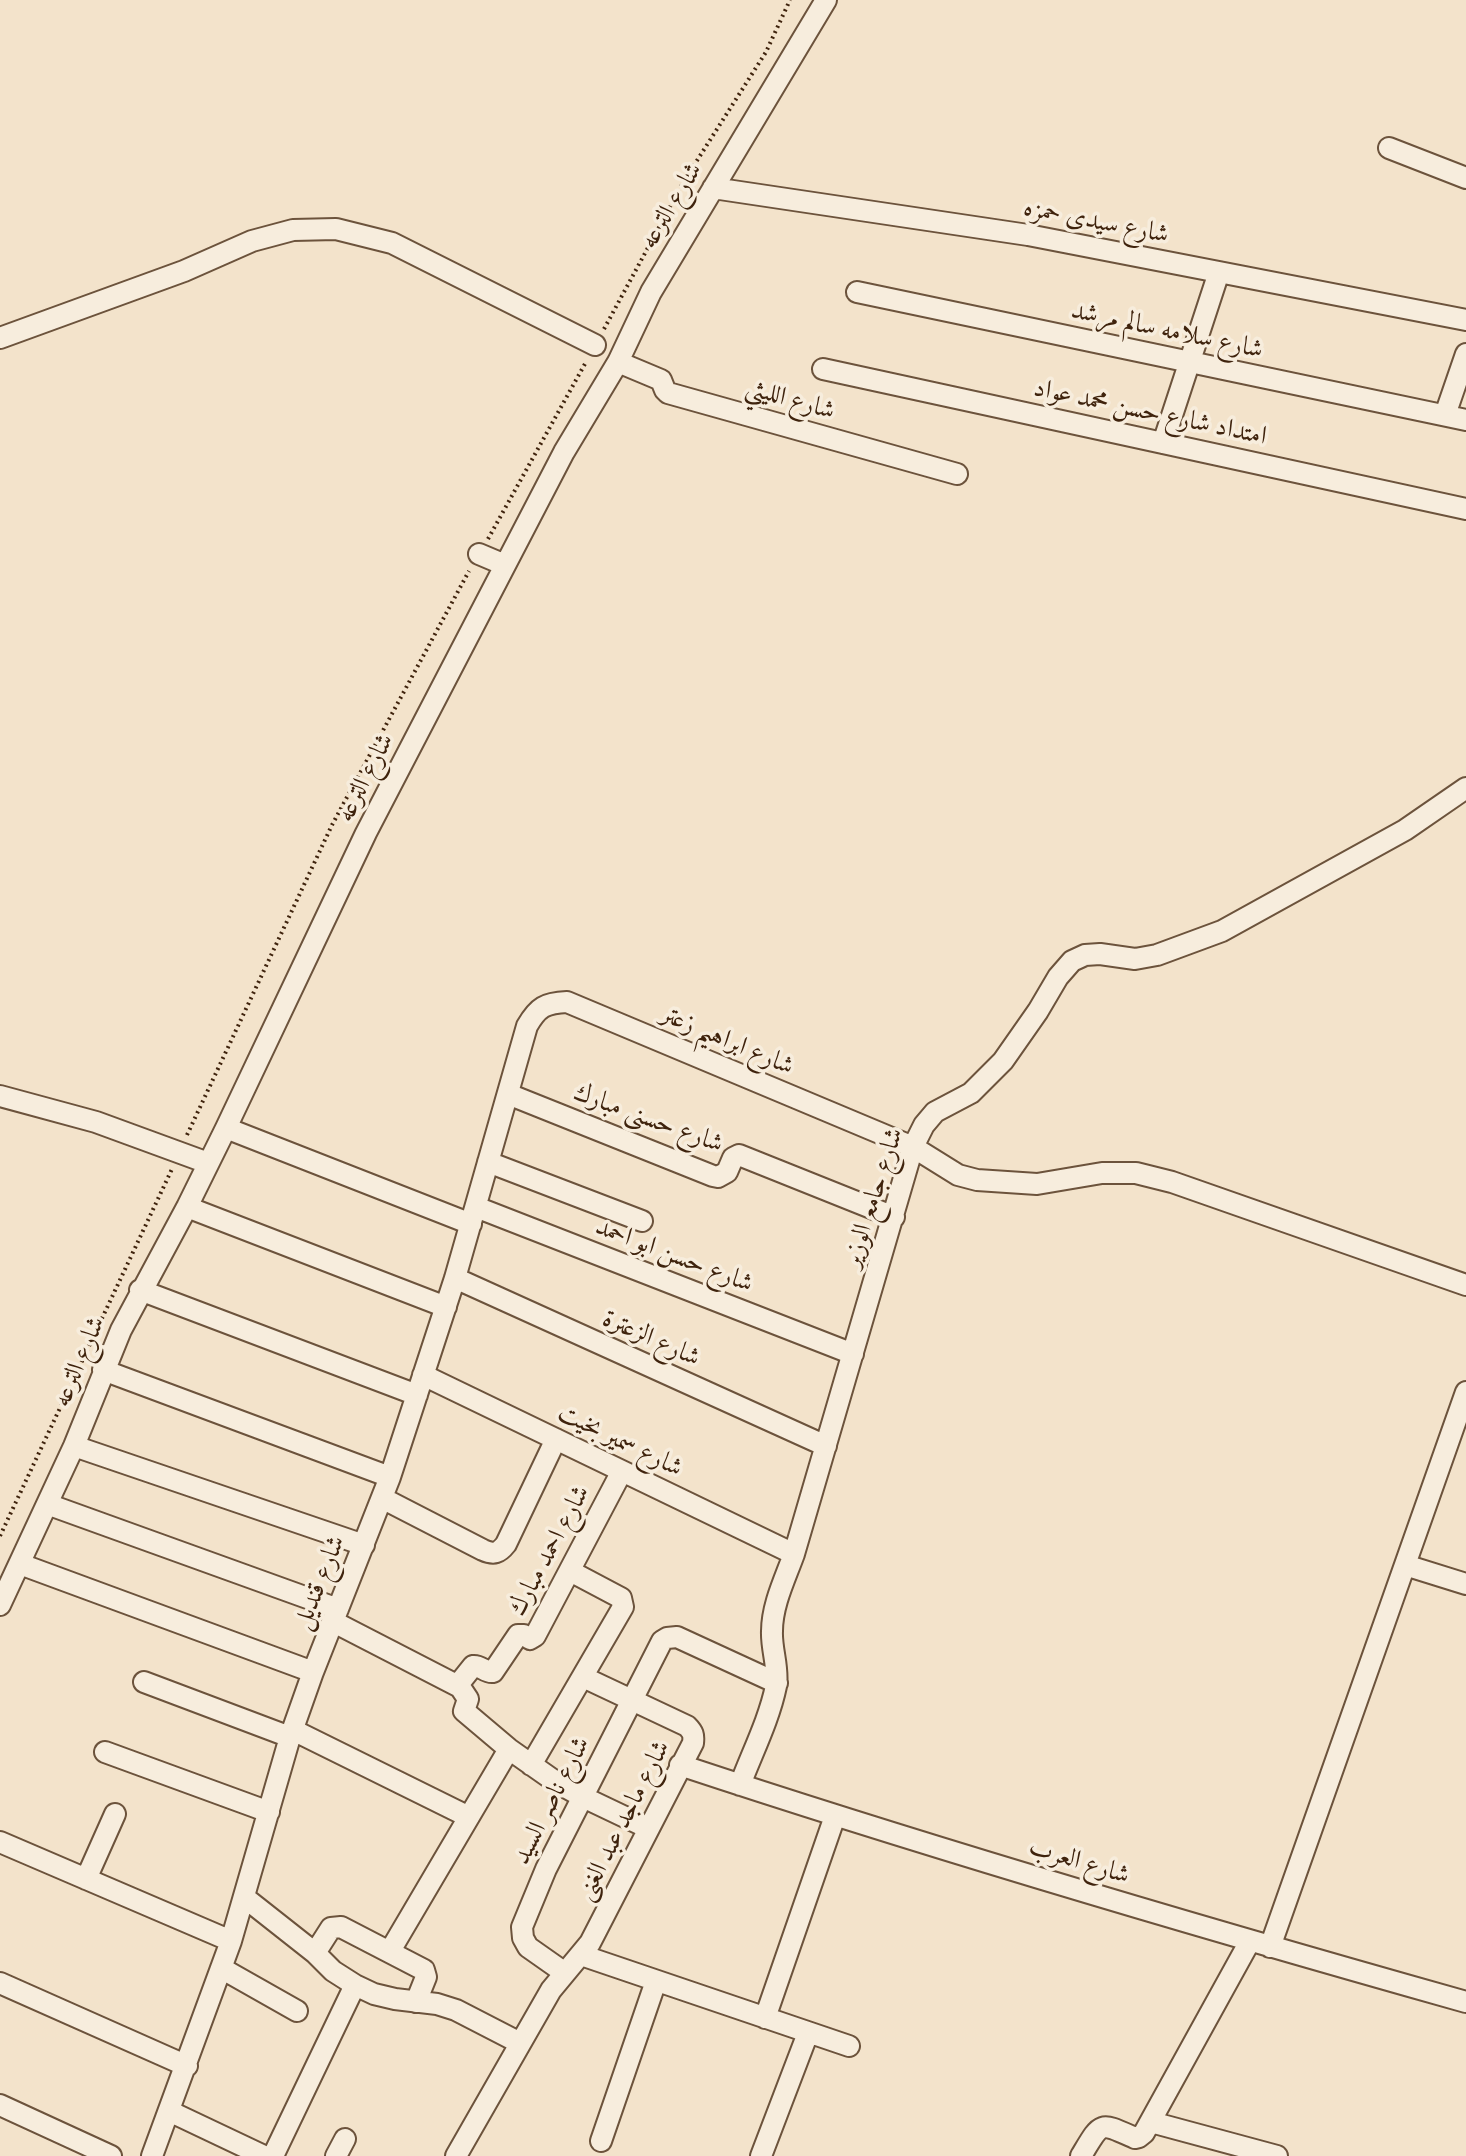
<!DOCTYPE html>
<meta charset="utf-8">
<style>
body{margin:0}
canvas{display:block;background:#f3e3cb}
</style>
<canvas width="1466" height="2156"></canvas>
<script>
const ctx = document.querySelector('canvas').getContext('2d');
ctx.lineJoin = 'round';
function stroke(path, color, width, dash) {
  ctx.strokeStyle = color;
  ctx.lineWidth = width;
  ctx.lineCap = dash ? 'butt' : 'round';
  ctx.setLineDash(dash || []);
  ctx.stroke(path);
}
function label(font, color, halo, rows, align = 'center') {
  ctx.font = font + ' "Gentium Book Plus",Amiri,serif';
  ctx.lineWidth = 7;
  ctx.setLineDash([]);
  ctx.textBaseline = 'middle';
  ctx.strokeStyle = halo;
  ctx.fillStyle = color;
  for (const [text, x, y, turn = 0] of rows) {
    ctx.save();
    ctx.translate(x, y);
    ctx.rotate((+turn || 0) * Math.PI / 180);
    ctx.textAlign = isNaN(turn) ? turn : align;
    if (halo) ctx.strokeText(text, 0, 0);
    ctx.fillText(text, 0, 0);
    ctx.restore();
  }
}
const path = new Path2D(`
 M 604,329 L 684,181 L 766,52 L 790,0
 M 488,539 L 586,362
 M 187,1135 L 332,825 L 469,571
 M 0,1536 L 172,1169`);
const minor = new Path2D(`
 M 1389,148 L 1466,178
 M 713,188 L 1028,235 L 1466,320
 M 857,292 L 1466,420
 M 0,338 L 184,271 L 252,241 L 293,230 L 336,229 L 392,243 L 595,345
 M 618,362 L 661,380 L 665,390 L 668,393 L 957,474
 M 823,369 L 1466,509
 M 1445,415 L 1466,354
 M 1163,443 L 1219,272
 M 479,554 L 505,565
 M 508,1094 L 713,1176 L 718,1177 L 727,1172 L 733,1158 L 739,1155 L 894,1217
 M 0,1096 L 96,1122 L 208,1163
 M 226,1128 L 471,1224
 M 488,1162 L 642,1221
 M 187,1207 L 446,1307
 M 476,1207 L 853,1354
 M 455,1278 L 826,1446
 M 140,1290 L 417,1395
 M 103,1370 L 390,1477
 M 423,1375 L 794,1554
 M 74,1446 L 364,1545
 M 622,1471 L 535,1636 L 530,1639 L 524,1635 L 518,1635 L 493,1672 C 485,1673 481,1665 473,1666 L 461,1681 L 460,1687 L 468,1699 L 464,1711 L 509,1749 L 556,1782 L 583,1797 L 648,1828
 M 382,1498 L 483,1550 C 494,1555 499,1553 506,1544 L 556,1439
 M 47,1504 L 338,1609
 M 20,1564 L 313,1672
 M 1405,1565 L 1466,1584
 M 0,1605 L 74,1446 L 121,1330 L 187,1207 L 226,1128 L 366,833 L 564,452 L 618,362 L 651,292 L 826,0
 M 332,1621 L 460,1687
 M 144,1682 L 290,1737
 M 293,1730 L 469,1817
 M 105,1752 L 269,1812
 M 531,1765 L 623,1607 L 621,1598 L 570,1571
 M 680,1765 C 940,1851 1203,1928 1466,2002
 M 740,1785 C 752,1753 769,1720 776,1686 C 779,1668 771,1649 772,1631 C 772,1605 785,1579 794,1554 L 913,1147 L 924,1125 L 935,1112 L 971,1093 L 1003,1061 L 1038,1011 L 1058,977 L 1072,961 L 1085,955 L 1100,954 L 1135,959 L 1157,955 L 1222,931 L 1405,830 L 1466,788
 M 0,1842 L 231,1941
 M 86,1879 L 115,1814
 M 244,1897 L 315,1953 L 333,1971 L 355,1985 L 374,1994 L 395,1999 L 437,2004 L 456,2010 L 520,2043
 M 1270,1947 L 1466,1392
 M 390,1951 L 509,1749
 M 315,1953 L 331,1928 L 341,1927 L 424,1970 L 426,1977 L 416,2002
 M 581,1955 L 849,2046
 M 221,1968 L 297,2011
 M 565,1973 L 528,1947 L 523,1938 L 522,1927 L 546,1869 L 662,1641 L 667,1638 L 677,1637 L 777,1683
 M 0,1983 L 187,2066
 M 765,2018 L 835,1816
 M 0,2105 L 111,2156
 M 169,2111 L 264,2156
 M 1151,2122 L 1277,2156
 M 601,2141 L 656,1981
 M 152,2156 L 231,1941 L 290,1737 L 313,1672 L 390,1477 L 455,1278 L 527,1026 C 538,1007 545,1003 567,1002 L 913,1147 L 958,1175 L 977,1180 L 1037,1184 L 1102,1173 L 1136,1173 L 1172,1182 L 1466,1285
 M 273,2156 L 355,1985
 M 336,2156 L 345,2139
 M 456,2156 L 551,1990 L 590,1943 L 693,1743 C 694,1735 693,1732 687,1726 L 583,1677
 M 761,2156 L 808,2033
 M 1081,2156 C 1102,2121 1099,2122 1135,2138 L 1139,2137 L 1144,2133 L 1250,1941`);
const streetNames = [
 ["شارع الترعه",672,206,-59],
 ["شارع سيدى حمزه",1096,222,11],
 ["شارع سلامه سالم مرشد",1167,331,12],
 ["شارع الليثي",790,400,16],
 ["امتداد شارع حسن محمد عواد",1150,413,12],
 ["شارع الترعه",366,778,-63],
 ["شارع ابراهيم زعتر",727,1041,23],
 ["شارع حسنى مبارك",648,1119,20],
 ["شارع جامع الوزير",874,1198,-72],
 ["شارع حسن ابو احمد",674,1256,21],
 ["شارع الزعترة",651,1339,24],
 ["شارع الترعه",80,1362,-67],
 ["شارع سمير بخيت",620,1441,26],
 ["شارع احمد مبارك",550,1551,-62],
 ["شارع قنديل",320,1583,-68],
 ["شارع ناصر السيد",552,1801,-63],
 ["شارع ماجد عبد الغنى",624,1821,-63],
 ["شارع العرب",1079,1862,17]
];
stroke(minor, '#6c533c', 24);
stroke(path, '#3f230d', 4, [2, 4]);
stroke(minor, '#f7eddd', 20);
label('26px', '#3f230d', '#f7eddd', streetNames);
</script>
